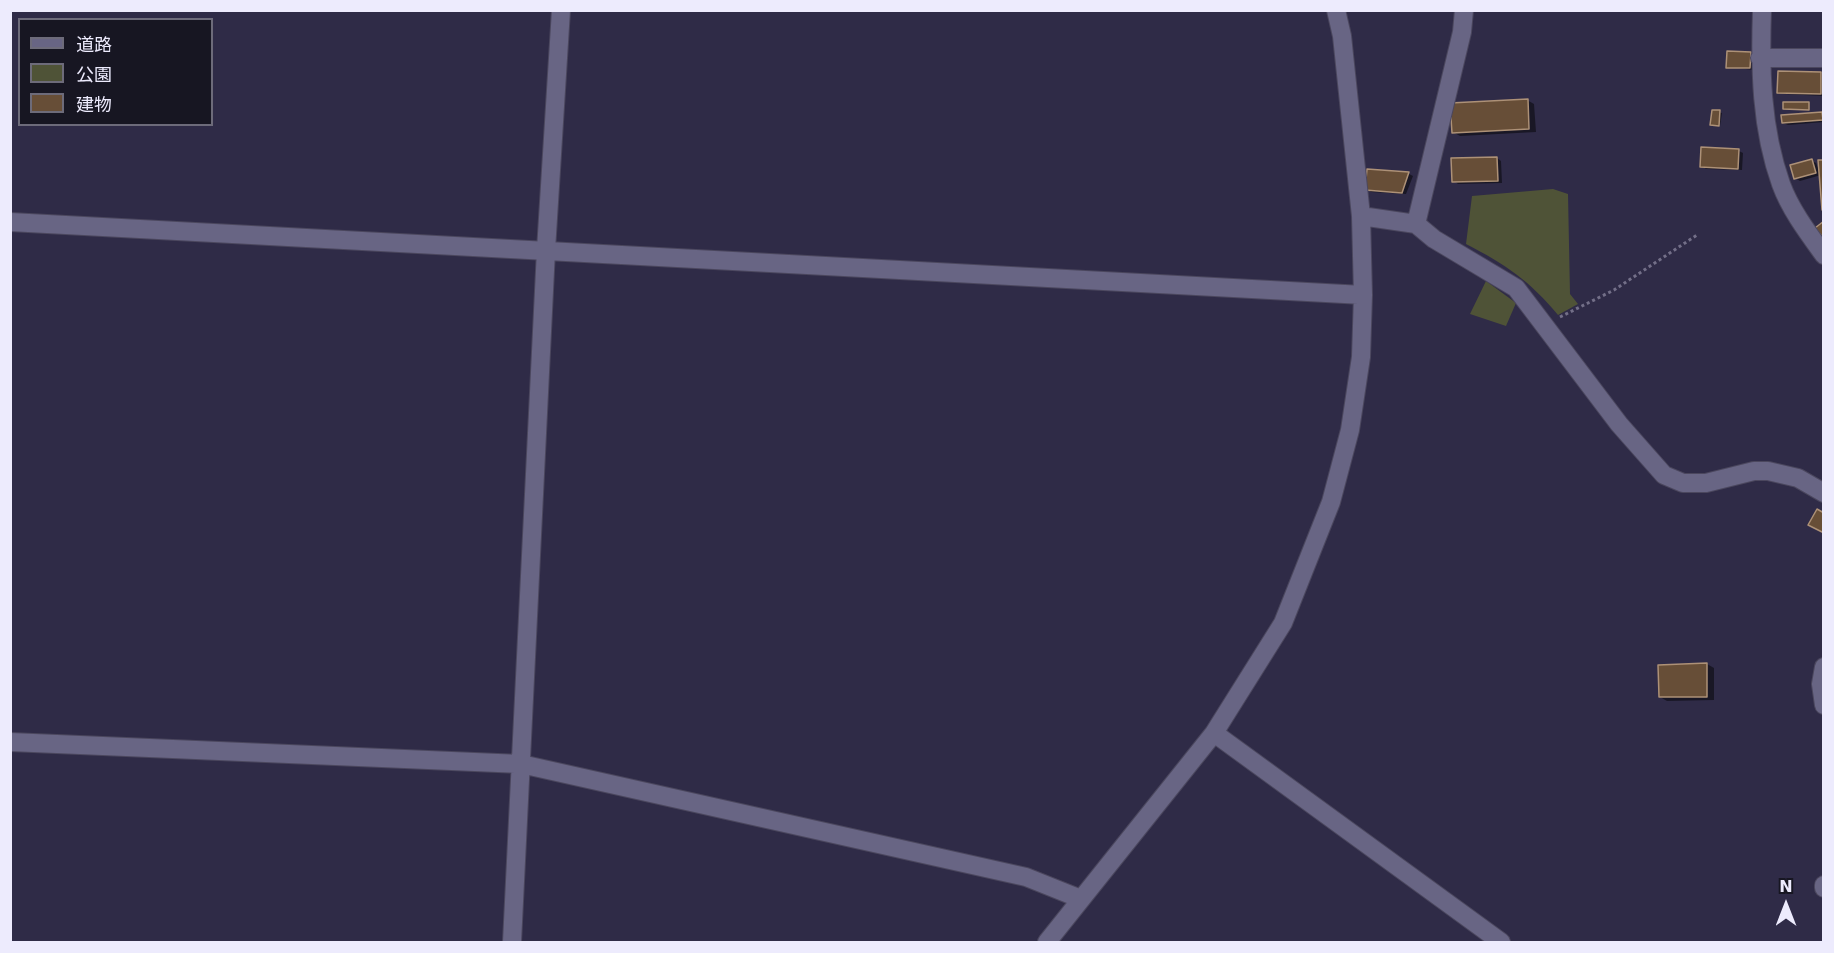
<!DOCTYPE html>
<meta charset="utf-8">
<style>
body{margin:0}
#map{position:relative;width:1834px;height:953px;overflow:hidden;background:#2f2b47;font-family:"DejaVu Sans","Noto Sans JP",sans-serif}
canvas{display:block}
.frame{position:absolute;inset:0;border:12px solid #edebfd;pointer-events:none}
.legend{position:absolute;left:18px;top:18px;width:195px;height:108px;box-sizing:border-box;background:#171622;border:2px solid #6d6b7a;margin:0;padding:8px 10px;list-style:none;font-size:18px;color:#edebfd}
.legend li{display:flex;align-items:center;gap:12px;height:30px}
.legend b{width:30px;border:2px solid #6d6b7a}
.north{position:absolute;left:1756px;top:875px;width:60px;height:60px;-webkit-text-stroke:4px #171622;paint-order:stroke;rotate:0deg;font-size:16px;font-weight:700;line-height:24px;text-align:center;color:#edebfd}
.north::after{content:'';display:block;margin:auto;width:21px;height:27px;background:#edebfd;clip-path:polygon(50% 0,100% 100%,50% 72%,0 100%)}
</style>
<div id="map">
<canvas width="1834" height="953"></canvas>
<div class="frame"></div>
<ul class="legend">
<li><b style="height:8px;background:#686584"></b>道路</li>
<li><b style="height:16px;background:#4f5337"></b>公園</li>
<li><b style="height:16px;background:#674e37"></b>建物</li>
</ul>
<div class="north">N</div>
</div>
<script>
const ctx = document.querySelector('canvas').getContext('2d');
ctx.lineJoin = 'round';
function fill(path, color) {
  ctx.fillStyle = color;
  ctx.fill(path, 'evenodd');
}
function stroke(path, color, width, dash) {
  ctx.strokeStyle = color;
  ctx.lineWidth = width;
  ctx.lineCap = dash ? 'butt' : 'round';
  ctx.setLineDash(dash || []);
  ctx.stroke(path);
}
const green = new Path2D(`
 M 1553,189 L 1568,194 L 1570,294 L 1578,304 L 1558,315 C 1530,281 1505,264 1466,244 L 1472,196 Z
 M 1486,281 L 1516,303 L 1506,326 L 1470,314 Z`);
const shadow = new Path2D(`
 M 1750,53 L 1754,56 L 1754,70 L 1728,67 Z
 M 1779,72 L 1821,73 L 1824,75 L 1824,96 L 1783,94 L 1779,92 Z
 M 1527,100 L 1534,104 L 1536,132 L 1460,136 L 1453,132 Z
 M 1713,111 L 1722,113 L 1720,126 L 1713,125 Z
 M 1822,113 L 1824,122 L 1788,125 L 1783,123 Z
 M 1703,149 L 1739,151 L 1743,153 L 1742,170 L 1706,169 L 1702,166 Z
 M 1497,158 L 1501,161 L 1502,183 L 1458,184 L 1454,181 Z
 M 1812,161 L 1816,163 L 1821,175 L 1800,181 L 1795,178 Z
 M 1368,171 L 1409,174 L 1413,176 L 1406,194 L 1371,192 L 1367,189 Z
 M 1707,664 L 1714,668 L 1714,700 L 1667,701 L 1660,697 Z`);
const building = new Path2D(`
 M 1727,51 L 1751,52 L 1750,68 L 1726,68 Z
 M 1778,71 L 1821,72 L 1821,94 L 1777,93 Z
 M 1528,99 L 1529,129 L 1452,133 L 1450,103 Z
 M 1783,102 L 1809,102 L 1809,110 L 1783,109 Z
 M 1712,110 L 1720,110 L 1719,126 L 1710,125 Z
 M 1822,112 L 1823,120 L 1782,123 L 1781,115 Z
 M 1701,147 L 1739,149 L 1738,169 L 1700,167 Z
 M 1497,157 L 1498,181 L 1452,182 L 1451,158 Z
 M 1812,159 L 1816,173 L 1794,179 L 1790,165 Z
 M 1818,160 L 1824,160 L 1824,210 L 1822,210 Z
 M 1367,169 L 1409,172 L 1402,193 L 1365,190 Z
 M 1824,221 L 1824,239 L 1815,228 Z
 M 1817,509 L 1824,513 L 1824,533 L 1808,525 Z
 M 1707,663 L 1707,697 L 1659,697 L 1658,665 Z`);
const path = new Path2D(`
 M 1560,317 L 1614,290 L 1697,235`);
const minor = new Path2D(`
 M 1762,10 C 1760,69 1761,128 1781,184 C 1790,209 1808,233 1824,255
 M 1760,58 L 1824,58
 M 1361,216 L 1416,224 L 1434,239 L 1516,288 L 1619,424 L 1664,475 L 1683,483 L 1706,483 L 1754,471 L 1768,471 L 1798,478 L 1824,493
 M 10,222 L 1363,295
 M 1416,224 L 1462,32 L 1464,10
 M 1824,667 L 1821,684 L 1824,705
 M 1214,733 L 1501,942
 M 10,742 L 521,764 L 1026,877 L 1081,899
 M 1824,885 L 1824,888
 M 512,942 L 546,250 L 561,10
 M 1047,942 L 1214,733 L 1283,623 L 1331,502 L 1350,430 L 1361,357 L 1363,295 L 1361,216 L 1342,36 L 1336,10`);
fill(green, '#4f5337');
fill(shadow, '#0007');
fill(building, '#674e37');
stroke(building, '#ad9177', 1.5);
stroke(minor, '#4b475e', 20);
stroke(path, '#736f88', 3, [3, 3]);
stroke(minor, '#686584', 18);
</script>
